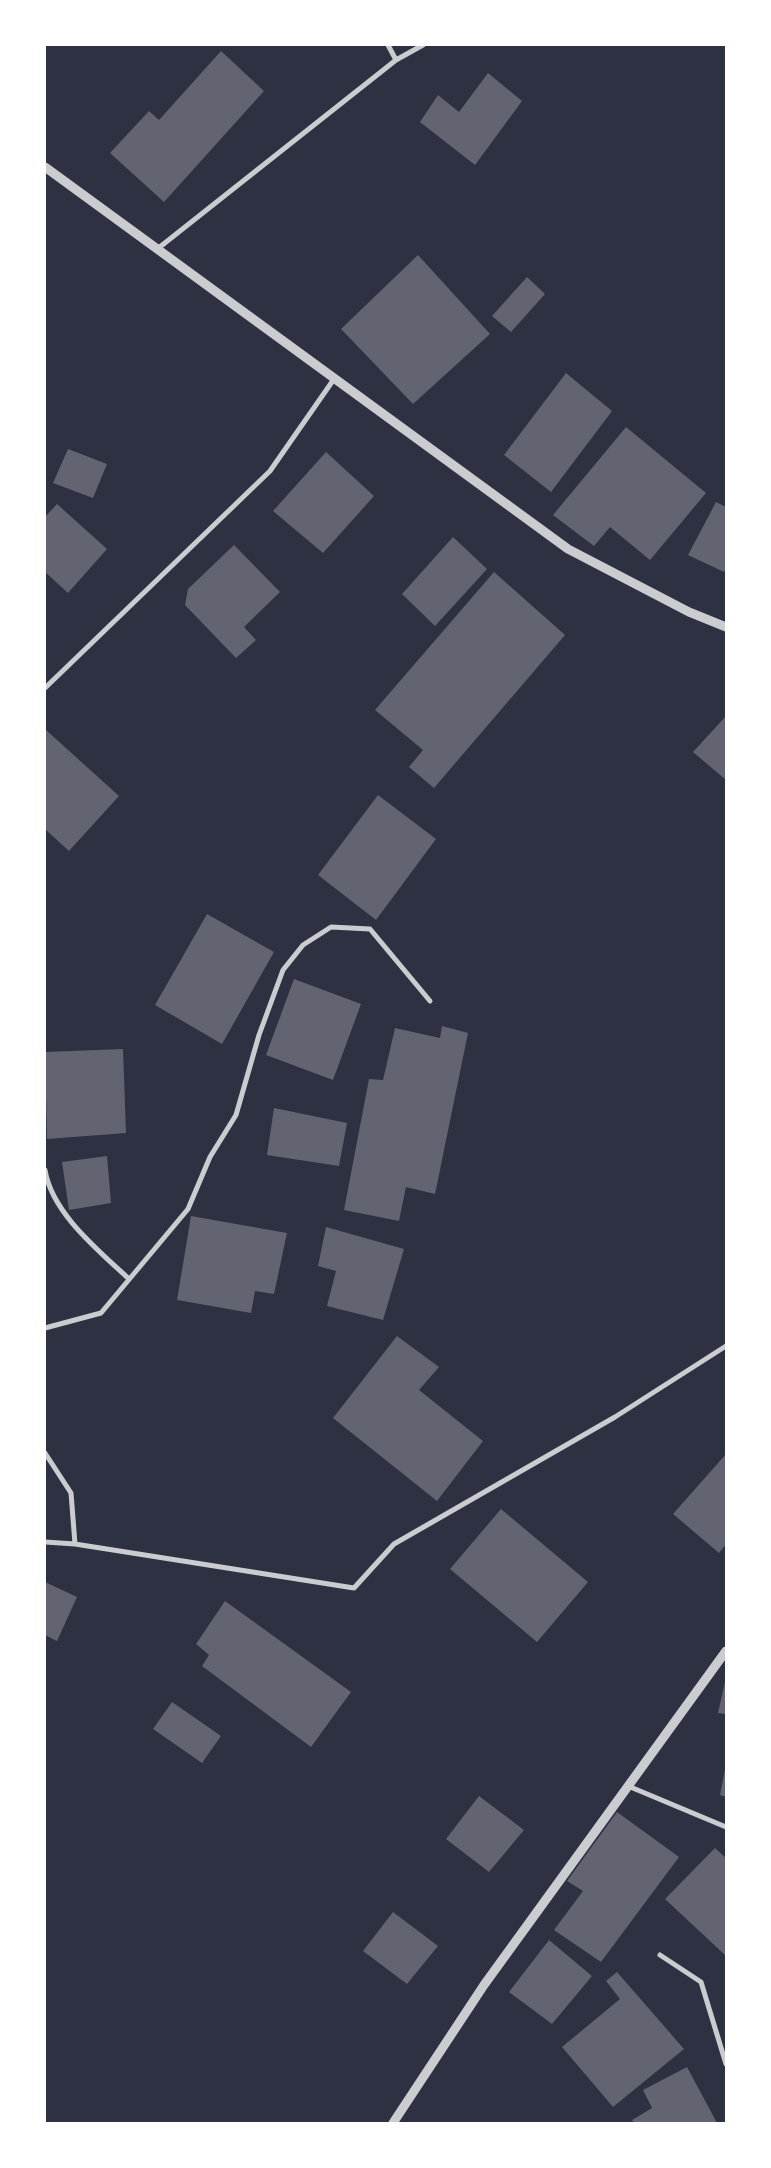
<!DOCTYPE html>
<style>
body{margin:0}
#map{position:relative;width:771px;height:2168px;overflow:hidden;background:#2d3142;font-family:Signika,sans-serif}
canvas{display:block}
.frame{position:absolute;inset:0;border:46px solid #fff;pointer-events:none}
</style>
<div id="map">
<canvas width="771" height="2168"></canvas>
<div class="frame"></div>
</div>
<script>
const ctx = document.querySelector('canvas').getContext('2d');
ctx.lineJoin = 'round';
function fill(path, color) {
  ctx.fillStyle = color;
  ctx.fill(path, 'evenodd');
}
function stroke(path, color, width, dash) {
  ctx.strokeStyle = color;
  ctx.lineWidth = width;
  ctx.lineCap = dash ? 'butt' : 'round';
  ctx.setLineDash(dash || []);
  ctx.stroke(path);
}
const building = new Path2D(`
 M 221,51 L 264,91 L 164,202 L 110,153 L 149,111 L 159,120 Z
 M 488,73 L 522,101 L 475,165 L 420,122 L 438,95 L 459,112 Z
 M 418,255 L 490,334 L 413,404 L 341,329 Z
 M 527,277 L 545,294 L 511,332 L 492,316 Z
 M 566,373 L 612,411 L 551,492 L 504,455 Z
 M 626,427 L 706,493 L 650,560 L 610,527 L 594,546 L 553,515 Z
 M 68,449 L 107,464 L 93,498 L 53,483 Z
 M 326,452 L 374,496 L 323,553 L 273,511 Z
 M 716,502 L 726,507 L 726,568 L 724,572 L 688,555 Z
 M 57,504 L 107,549 L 68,593 L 45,572 L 45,517 Z
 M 453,537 L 487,569 L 435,626 L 402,594 Z
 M 234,545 L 280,592 L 244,627 L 256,640 L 236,658 L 185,605 L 188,589 Z
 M 494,572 L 565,635 L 434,788 L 409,767 L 423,750 L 375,710 Z
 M 726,716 L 726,780 L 693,752 Z
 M 46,730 L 119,796 L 69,851 L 45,829 Z
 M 378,795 L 436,839 L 376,920 L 318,875 Z
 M 207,914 L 274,952 L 222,1044 L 155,1005 Z
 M 294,979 L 361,1004 L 333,1080 L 266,1055 Z
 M 442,1026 L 468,1033 L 435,1194 L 406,1187 L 399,1221 L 344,1210 L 369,1079 L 383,1080 L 395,1028 L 440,1038 Z
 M 123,1049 L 126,1133 L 47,1139 L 45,1052 Z
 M 274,1108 L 347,1123 L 339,1166 L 267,1155 Z
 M 107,1156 L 111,1203 L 69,1210 L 62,1162 Z
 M 191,1216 L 287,1233 L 274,1294 L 255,1291 L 251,1313 L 177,1300 Z
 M 326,1227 L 404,1249 L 383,1320 L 327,1306 L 336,1271 L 318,1266 Z
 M 397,1336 L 439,1367 L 419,1390 L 483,1441 L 437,1501 L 333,1418 Z
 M 726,1454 L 726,1544 L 719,1553 L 673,1514 Z
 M 501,1509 L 588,1582 L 537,1642 L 450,1569 Z
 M 45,1582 L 77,1597 L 57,1641 L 45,1635 Z
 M 225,1601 L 351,1692 L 311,1747 L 202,1666 L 209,1655 L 196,1644 Z
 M 725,1682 L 726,1682 L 726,1714 L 718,1713 Z
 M 172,1702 L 221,1736 L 202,1763 L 153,1729 Z
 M 725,1769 L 726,1769 L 726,1797 L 720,1795 Z
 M 479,1796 L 524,1830 L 489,1872 L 446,1839 Z
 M 617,1812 L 679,1857 L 601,1962 L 554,1930 L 583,1891 L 567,1881 Z
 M 715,1848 L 726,1858 L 726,1956 L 665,1899 Z
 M 393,1912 L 438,1946 L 407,1984 L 363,1951 Z
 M 549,1940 L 592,1976 L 552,2024 L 509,1992 Z
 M 617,1972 L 684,2049 L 613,2107 L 562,2047 L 620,1999 L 606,1981 Z
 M 687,2067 L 717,2123 L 634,2123 L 632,2120 L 652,2108 L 643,2090 Z`);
const minor = new Path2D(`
 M 388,45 L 396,60
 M 156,250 L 396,60 L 423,45
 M 45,688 L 270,471 L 334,379
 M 45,1170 C 52,1213 98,1250 129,1279
 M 45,1328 L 101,1313 L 188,1209 L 210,1157 L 236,1115 L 259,1035 L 283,970 L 303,945 L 331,927 L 370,929 L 430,1001
 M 45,1453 L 71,1493 L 75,1544
 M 45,1542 L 75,1544 L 354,1588 L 394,1544 L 615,1417 L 726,1346
 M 628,1786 L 726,1827
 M 660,1955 L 701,1982 L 726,2064`);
const tertiary = new Path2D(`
 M 45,167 L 568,549 L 689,612 L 726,627
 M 393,2123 L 484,1985 L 726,1651`);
fill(building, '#626471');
stroke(minor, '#caccd0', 5);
stroke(tertiary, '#caccd0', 9);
</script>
